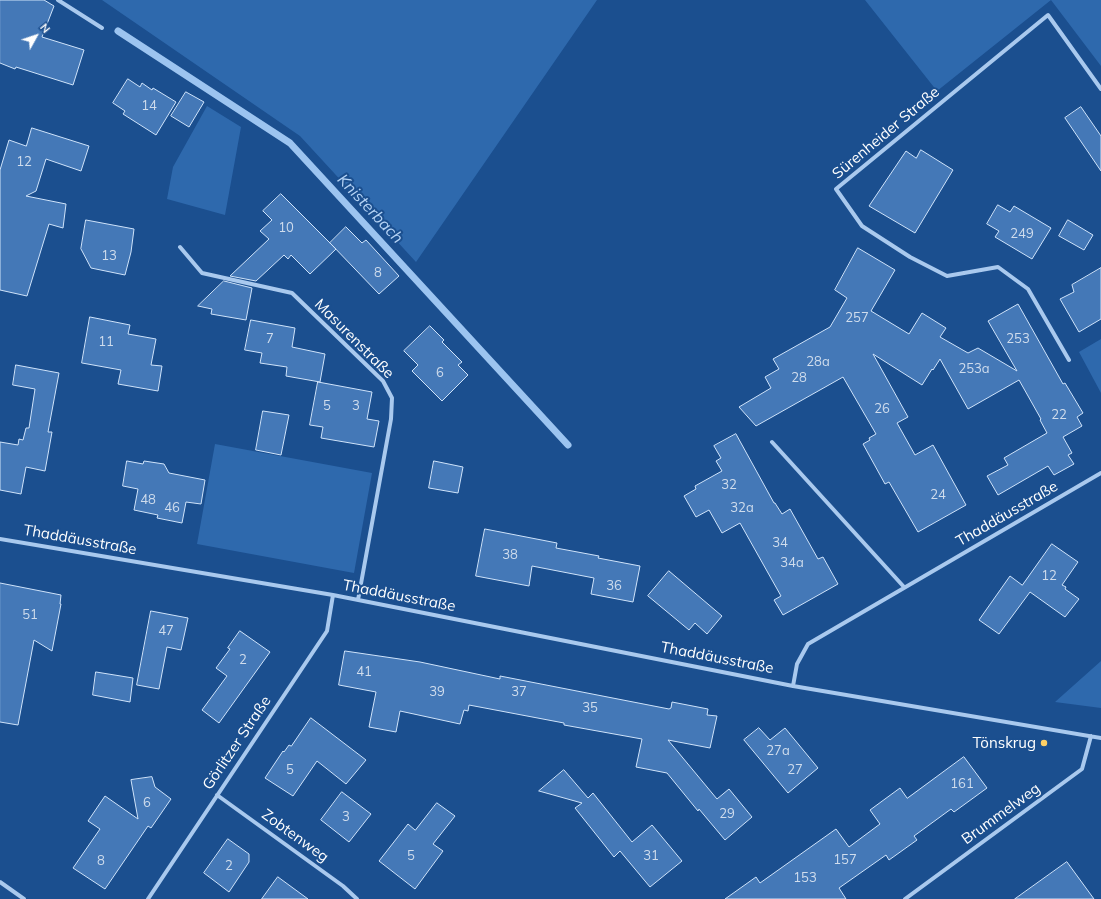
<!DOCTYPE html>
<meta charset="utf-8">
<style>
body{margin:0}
#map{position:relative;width:1101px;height:899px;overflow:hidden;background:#1b4f8f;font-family:Mulish,sans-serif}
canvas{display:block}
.north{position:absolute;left:16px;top:16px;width:40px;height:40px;-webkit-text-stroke:3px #1b4f8f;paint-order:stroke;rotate:50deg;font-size:11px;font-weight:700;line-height:16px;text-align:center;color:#fff}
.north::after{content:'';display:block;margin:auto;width:14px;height:18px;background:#fff;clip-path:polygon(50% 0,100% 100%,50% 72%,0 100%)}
</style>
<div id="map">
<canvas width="1101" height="899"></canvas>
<div class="north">N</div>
</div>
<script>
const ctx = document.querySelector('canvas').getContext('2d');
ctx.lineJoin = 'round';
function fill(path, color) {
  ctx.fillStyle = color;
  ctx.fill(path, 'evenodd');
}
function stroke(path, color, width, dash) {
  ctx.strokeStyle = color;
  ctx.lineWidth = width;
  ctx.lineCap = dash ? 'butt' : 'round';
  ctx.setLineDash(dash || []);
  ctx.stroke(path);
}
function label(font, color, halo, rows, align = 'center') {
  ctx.font = font + ' Mulish,sans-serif';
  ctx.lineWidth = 4;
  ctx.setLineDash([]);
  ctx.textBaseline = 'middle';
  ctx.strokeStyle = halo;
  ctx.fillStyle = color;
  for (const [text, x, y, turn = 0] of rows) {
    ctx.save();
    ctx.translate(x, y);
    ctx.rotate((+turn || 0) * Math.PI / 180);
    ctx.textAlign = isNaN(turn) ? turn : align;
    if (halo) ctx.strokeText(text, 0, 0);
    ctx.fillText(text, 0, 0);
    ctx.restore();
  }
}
const green = new Path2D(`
 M 102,0 L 597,0 L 416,262 L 300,136 Z
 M 865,0 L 1101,0 L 1101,66 L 1051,0 L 937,91 Z
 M 207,106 L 241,127 L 225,215 L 167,199 L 173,167 Z
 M 1101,339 L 1101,393 L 1079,352 Z
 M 215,444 L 372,473 L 354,573 L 197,544 Z
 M 1101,661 L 1101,708 L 1055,702 Z`);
const stream = new Path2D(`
 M 118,31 L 290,143 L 568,445`);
const building = new Path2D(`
 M 0,0 L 44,0 L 54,6 L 42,37 L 84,50 L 73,85 L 16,67 L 15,69 L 0,63 Z
 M 128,79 L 140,87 L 142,83 L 152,90 L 153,88 L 176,102 L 156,135 L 123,114 L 125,111 L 113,103 Z
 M 186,92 L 204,102 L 189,127 L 171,116 Z
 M 1081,107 L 1101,136 L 1101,171 L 1065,118 Z
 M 32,128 L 89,146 L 81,171 L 46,159 L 36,191 L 26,196 L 66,204 L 63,228 L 49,224 L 27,296 L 0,290 L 0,170 L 9,140 L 26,146 Z
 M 921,150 L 953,170 L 915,233 L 869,206 L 906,151 L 916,158 Z
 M 281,194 L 336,249 L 310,274 L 291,255 L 288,259 L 284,255 L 256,281 L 230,276 L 269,239 L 260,231 L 272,220 L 263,211 Z
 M 998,205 L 1010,212 L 1014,206 L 1051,228 L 1032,259 L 995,237 L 999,231 L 987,224 Z
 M 86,220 L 134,229 L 131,252 L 125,275 L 91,268 L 81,249 Z
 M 1068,220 L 1093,235 L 1084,250 L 1059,236 Z
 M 346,227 L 362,243 L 366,240 L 399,276 L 379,294 L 330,243 Z
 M 858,248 L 895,270 L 871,311 L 909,334 L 922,313 L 946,328 L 940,337 L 968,353 L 978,348 L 1017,371 L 988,321 L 1018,304 L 1063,384 L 1065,383 L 1083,413 L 1077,417 L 1082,426 L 1063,437 L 1072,453 L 1068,455 L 1074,464 L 1054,475 L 1048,466 L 998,495 L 987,476 L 1008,465 L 1004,458 L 1047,433 L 1040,420 L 1041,419 L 1019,380 L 968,409 L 940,359 L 933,370 L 932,369 L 922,385 L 873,354 L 908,417 L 897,423 L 915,455 L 933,445 L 966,505 L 918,532 L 889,482 L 885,484 L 863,444 L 870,440 L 869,438 L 876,434 L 843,377 L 756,426 L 739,407 L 771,388 L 765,377 L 779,369 L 773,359 L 830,327 L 847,298 L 835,290 Z
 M 1101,268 L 1101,319 L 1079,332 L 1060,299 L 1074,292 L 1072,285 Z
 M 224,281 L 252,288 L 246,320 L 211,314 L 212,309 L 198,306 Z
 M 90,317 L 130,325 L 128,334 L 156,339 L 151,365 L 162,366 L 158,391 L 118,384 L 121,370 L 82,363 Z
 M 251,320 L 295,328 L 292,347 L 325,354 L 320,382 L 286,376 L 287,367 L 260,363 L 262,353 L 245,350 Z
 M 430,326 L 444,340 L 442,342 L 462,362 L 458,365 L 468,375 L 442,401 L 412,371 L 418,365 L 404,351 Z
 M 16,365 L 59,373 L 48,432 L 52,432 L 45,471 L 26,467 L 21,494 L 0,490 L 0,442 L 18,445 L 19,439 L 23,440 L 26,428 L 29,428 L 35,389 L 13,385 Z
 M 318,382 L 372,392 L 367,419 L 379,421 L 374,447 L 321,438 L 323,427 L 310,425 Z
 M 263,411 L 289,415 L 281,455 L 256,450 Z
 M 736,434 L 774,503 L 775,503 L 782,514 L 790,509 L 818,559 L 823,557 L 838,584 L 783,615 L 774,600 L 781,596 L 740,523 L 722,533 L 709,510 L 696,517 L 684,496 L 696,489 L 695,486 L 722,471 L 716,461 L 721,458 L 714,446 Z
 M 127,461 L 143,464 L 144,461 L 164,464 L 169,473 L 205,480 L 201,504 L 186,502 L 182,523 L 157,518 L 158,515 L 134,510 L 138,489 L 123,486 Z
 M 434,461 L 463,467 L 458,493 L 429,488 Z
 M 485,529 L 557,543 L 556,548 L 599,556 L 598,558 L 640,566 L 633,602 L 591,594 L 594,578 L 532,566 L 529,586 L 476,576 Z
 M 1052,544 L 1078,562 L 1062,585 L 1066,587 L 1065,589 L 1079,599 L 1065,617 L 1030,592 L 999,634 L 979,620 L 1010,576 L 1022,585 Z
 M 669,571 L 722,616 L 707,634 L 695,623 L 689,630 L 648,596 Z
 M 0,583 L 61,595 L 60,604 L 61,604 L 52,651 L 34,640 L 18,725 L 0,722 Z
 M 151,611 L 188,618 L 181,650 L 167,647 L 159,689 L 137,685 Z
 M 240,631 L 270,652 L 219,723 L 202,710 L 227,676 L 216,668 L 230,649 L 228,648 Z
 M 345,651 L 420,662 L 500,679 L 500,676 L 669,709 L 671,708 L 672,702 L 708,709 L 707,715 L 717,716 L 710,748 L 668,740 L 717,799 L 729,789 L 752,817 L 725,840 L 699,809 L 698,811 L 667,773 L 636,767 L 642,739 L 564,725 L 564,723 L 469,705 L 468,711 L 464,710 L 460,724 L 400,711 L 396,732 L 369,727 L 376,692 L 339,685 Z
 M 96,672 L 133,678 L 130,702 L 93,695 Z
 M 311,718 L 366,760 L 346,784 L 317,761 L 293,796 L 265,778 L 283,751 L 284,752 L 289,745 L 291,746 Z
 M 759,728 L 770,740 L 785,728 L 818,768 L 788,793 L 744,740 Z
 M 964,757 L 987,788 L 954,812 L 951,809 L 914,836 L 917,840 L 889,860 L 886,855 L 839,888 L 846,899 L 725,899 L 756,877 L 760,883 L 836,829 L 849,847 L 880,824 L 870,810 L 900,788 L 907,798 Z
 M 564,770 L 588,798 L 593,793 L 632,842 L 652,825 L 682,861 L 650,887 L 620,851 L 614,857 L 575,808 L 582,803 L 539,791 Z
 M 152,777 L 155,787 L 171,799 L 151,828 L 148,826 L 105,889 L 73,868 L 100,829 L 88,821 L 105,796 L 138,819 L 131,780 Z
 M 342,792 L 371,814 L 349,842 L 321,820 Z
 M 437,803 L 455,816 L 433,844 L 443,851 L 415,889 L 379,861 L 408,824 L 415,830 Z
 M 228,839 L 249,854 L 249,862 L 229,892 L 204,873 Z
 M 1067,862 L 1094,899 L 1015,899 Z
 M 278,877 L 308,899 L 262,899 Z`);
const street = new Path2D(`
 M 58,0 L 102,28
 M 180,247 L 202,273 L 292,293 L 383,381 L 392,398 L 391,419 L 358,600
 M 1069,360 L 1028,289 L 998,267 L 947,276 L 910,257 L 862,226 L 836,189 L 1048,15 L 1101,89
 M 772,442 L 904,587
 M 0,539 L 333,595 L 793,686 L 1101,738
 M 793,686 L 797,664 L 808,644 L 1101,473
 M 217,795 L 343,886 L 357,899
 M 0,882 L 24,899
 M 148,899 L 327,631 L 333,595
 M 905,899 L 1082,769 L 1091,736`);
const markers = [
 [1044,743,4,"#ffd166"]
];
const numberNames = [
 ["14",149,106],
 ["12",24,162],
 ["10",286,228],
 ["249",1022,234],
 ["13",109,256],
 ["8",378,273],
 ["257",857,318],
 ["7",270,339],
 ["253",1018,339],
 ["11",106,342],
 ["28a",818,362],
 ["253a",974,369],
 ["6",440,373],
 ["28",799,378],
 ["5",327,406],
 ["3",356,406],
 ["26",882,409],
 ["22",1059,415],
 ["32",729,485],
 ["24",938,495],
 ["48",148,500],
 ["46",172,508],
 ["32a",742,508],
 ["34",780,543],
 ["38",510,555],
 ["34a",792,563],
 ["12",1049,576],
 ["36",614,586],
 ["51",30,615],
 ["47",166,631],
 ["2",243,660],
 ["41",364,672],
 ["39",437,692],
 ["37",519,692],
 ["35",590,708],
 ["27a",778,751],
 ["5",290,770],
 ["27",795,770],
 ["161",962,784],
 ["6",147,803],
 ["29",727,814],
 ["3",346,817],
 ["5",411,856],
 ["31",651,856],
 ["157",845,860],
 ["8",101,861],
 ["2",229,866],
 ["153",805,878]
];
const streetNames = [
 ["Sürenheider Straße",886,133,-40],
 ["Masurenstraße",354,339,45],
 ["Thaddäusstraße",1007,514,-30],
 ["Thaddäusstraße",80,540,10],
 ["Thaddäusstraße",399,596,11],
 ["Thaddäusstraße",717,658,11],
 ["Görlitzer Straße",237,743,-56],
 ["Brummelweg",1001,814,-36],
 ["Zobtenweg",295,836,36]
];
const poiNames = [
 ["Tönskrug",1036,743]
];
const waterNames = [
 ["Knisterbach",370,209,47]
];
fill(green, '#2e69ad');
stroke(stream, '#9cc4f0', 7);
fill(building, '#4478b7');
stroke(building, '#cfe3fa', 1);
stroke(street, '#a9c9ee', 4);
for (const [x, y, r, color] of markers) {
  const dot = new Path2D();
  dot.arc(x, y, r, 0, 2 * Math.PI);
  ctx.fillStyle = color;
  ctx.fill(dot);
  stroke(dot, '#1b4f8f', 1.5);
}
label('13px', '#d0dded', null, numberNames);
label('15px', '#fff', '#1b4f8f', streetNames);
label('15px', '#fff', '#1b4f8f', poiNames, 'right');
label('italic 16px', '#b5d3f5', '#1b4f8f', waterNames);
</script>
